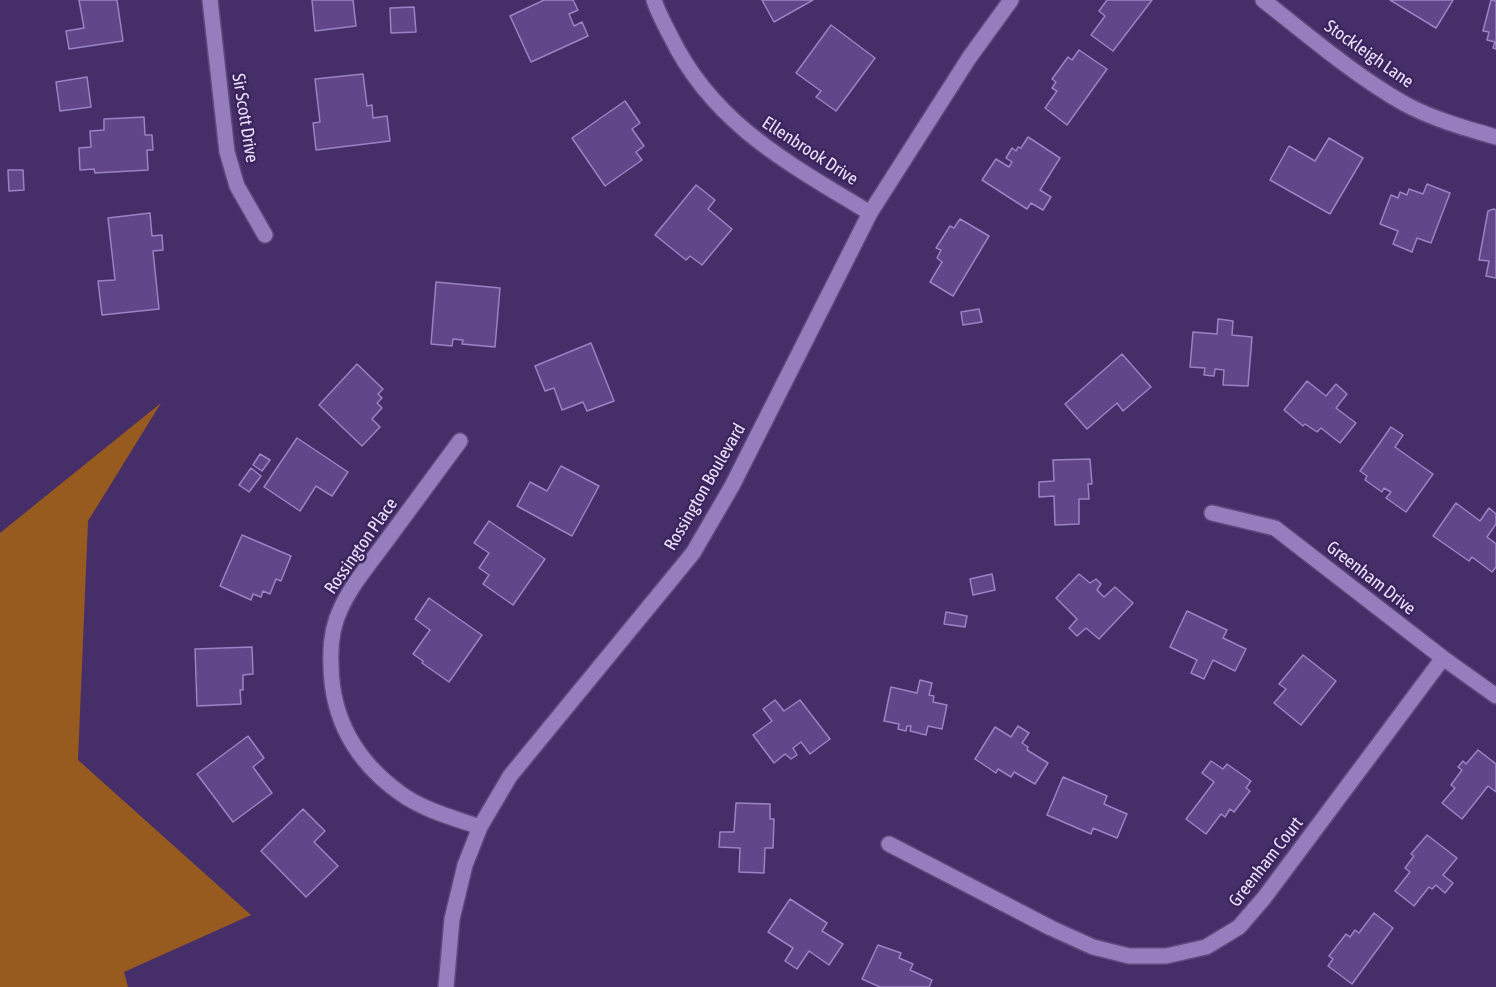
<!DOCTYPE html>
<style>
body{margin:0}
canvas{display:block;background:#462f69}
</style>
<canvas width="1496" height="987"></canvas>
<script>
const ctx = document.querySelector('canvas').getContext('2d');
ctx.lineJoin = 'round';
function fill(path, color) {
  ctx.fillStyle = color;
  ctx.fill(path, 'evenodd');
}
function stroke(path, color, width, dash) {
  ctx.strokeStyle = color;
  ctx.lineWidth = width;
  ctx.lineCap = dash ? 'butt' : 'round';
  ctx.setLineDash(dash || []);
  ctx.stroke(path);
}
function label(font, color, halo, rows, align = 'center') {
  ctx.font = font + ' "Asap Condensed",sans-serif';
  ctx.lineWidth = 5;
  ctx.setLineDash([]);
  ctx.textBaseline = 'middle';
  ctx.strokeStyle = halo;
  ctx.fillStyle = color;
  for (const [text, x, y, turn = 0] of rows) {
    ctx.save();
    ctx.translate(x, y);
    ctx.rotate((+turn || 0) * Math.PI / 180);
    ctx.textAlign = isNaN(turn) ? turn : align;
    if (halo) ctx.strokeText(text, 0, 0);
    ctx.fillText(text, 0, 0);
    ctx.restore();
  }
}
const forest = new Path2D(`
 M 161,403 L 88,521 L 78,760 L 251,915 L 124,972 L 128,987 L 0,987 L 0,533 Z`);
const building = new Path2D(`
 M 79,0 L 117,0 L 123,41 L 69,49 L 66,31 L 84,28 Z
 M 312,0 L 353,0 L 356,26 L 315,31 Z
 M 544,0 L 573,0 L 578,10 L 569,14 L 574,26 L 582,22 L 588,36 L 531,62 L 510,16 Z
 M 762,0 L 813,0 L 774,22 Z
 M 1107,0 L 1152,0 L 1113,51 L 1091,35 L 1105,16 L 1099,11 Z
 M 1390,0 L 1453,0 L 1436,28 Z
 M 1491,0 L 1496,1 L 1496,49 L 1493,48 L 1495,42 L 1487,40 L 1489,32 L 1483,31 Z
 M 414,7 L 416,32 L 391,33 L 390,8 Z
 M 831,25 L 875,58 L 836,111 L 816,97 L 821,91 L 796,73 Z
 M 1079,50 L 1107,69 L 1067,125 L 1045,108 L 1057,91 L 1052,88 L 1056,82 L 1052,79 L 1068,57 L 1072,60 Z
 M 363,74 L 367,106 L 372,105 L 373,118 L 387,116 L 390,141 L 316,150 L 313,123 L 320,122 L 315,79 Z
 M 87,77 L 91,107 L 60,111 L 56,82 Z
 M 625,101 L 640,123 L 632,129 L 644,146 L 636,152 L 642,160 L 605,186 L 572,138 Z
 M 144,117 L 145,135 L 152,135 L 153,150 L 147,150 L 148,170 L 95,173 L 94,169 L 80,170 L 79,148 L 91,147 L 90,131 L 104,130 L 104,119 Z
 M 1028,137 L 1060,158 L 1040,190 L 1051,197 L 1043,210 L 1031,203 L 1027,209 L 982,180 L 996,159 L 1009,167 L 1012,162 L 1006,158 L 1012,148 L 1016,151 L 1018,147 L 1021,148 Z
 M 1329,138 L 1363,158 L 1330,214 L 1270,180 L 1289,146 L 1315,161 Z
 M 8,170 L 23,170 L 24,190 L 9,191 Z
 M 1427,184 L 1450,193 L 1431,243 L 1417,238 L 1412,252 L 1393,244 L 1398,231 L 1380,224 L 1391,195 L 1398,198 L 1400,192 L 1407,195 L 1409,189 L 1423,194 Z
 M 696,185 L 715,200 L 708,209 L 732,229 L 702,265 L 690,256 L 686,260 L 655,235 Z
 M 1494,209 L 1496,210 L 1496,278 L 1486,276 L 1489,261 L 1479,260 L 1488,211 Z
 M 150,213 L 152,236 L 162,235 L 163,250 L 153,251 L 159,309 L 102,315 L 98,281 L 115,280 L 108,218 Z
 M 960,219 L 989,236 L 953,296 L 930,282 L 942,262 L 937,258 L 941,250 L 936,248 L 950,226 L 954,228 Z
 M 436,282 L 500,288 L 495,347 L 462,344 L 463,340 L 453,339 L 452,346 L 431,344 Z
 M 979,309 L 982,322 L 963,325 L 961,312 Z
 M 1218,319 L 1233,321 L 1232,335 L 1252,337 L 1248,386 L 1223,385 L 1224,370 L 1215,369 L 1214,376 L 1204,375 L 1205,368 L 1190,367 L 1193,332 L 1217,334 Z
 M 591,343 L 614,401 L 587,411 L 583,402 L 562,410 L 554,388 L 545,391 L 535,366 Z
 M 1122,354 L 1151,387 L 1123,411 L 1117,403 L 1087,429 L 1065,404 Z
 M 357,364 L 383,389 L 378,394 L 382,398 L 377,403 L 382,408 L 372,419 L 380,427 L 362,446 L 319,405 Z
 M 1307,381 L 1326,396 L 1336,384 L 1347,394 L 1336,408 L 1356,423 L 1340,443 L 1321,428 L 1317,432 L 1305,424 L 1303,426 L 1284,410 Z
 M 1391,427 L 1403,435 L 1395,447 L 1433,474 L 1406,512 L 1386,498 L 1391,492 L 1384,488 L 1382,492 L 1365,480 L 1367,476 L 1360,471 Z
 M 297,438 L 348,472 L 332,496 L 316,486 L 300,511 L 264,487 Z
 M 260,454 L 270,460 L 262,471 L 253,465 Z
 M 1090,459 L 1092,484 L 1088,484 L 1089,499 L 1079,499 L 1079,524 L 1055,525 L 1054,496 L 1039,497 L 1039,482 L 1054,481 L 1053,460 Z
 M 561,466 L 599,486 L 572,536 L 517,506 L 530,482 L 547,491 Z
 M 251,468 L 261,476 L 249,492 L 239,485 Z
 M 1456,503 L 1480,521 L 1489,508 L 1496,514 L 1496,524 L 1487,537 L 1496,544 L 1496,567 L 1492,572 L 1472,557 L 1469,561 L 1433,536 Z
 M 489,521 L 545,559 L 513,605 L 483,584 L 489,575 L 479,568 L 489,553 L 474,543 Z
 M 242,535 L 291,556 L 281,581 L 276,579 L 270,594 L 263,591 L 261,597 L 253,594 L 251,600 L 220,586 Z
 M 992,574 L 995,590 L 973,595 L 970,579 Z
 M 1079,574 L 1090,583 L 1096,579 L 1101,584 L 1097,590 L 1104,597 L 1115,587 L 1133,603 L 1099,639 L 1086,628 L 1077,636 L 1069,628 L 1077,619 L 1056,598 Z
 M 429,598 L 482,635 L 449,682 L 422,663 L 423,661 L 413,654 L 430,630 L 415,619 Z
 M 1187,611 L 1227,630 L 1223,638 L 1246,649 L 1235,671 L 1213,660 L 1204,679 L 1191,673 L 1197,660 L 1170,647 Z
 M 946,612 L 967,616 L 965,627 L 944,624 Z
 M 252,647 L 253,674 L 243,675 L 243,690 L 240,690 L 241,704 L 197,706 L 195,649 Z
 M 1303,655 L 1336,681 L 1301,725 L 1274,703 L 1286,689 L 1279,684 Z
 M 920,680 L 932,683 L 929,695 L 934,696 L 933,702 L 947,705 L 942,729 L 928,726 L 926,735 L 910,731 L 911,726 L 907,726 L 906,731 L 898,729 L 899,724 L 884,721 L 891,687 L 917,693 Z
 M 775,700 L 784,711 L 800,700 L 830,739 L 810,754 L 801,742 L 793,748 L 797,755 L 791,759 L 785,754 L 774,763 L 753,735 L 772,721 L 763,709 Z
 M 1018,726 L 1029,733 L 1022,743 L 1028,747 L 1027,750 L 1048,763 L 1035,784 L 1014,772 L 1011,777 L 998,769 L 996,773 L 975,759 L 995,727 L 1011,737 Z
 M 248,736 L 264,758 L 253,767 L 272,793 L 233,822 L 197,774 Z
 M 1478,750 L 1496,764 L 1496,792 L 1488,786 L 1462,819 L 1442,803 L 1455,788 L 1451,785 L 1462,770 L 1458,767 L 1463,761 L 1466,764 Z
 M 1211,761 L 1223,769 L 1227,764 L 1251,781 L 1246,788 L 1250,791 L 1234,812 L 1230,809 L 1225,817 L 1221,814 L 1206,834 L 1186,819 L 1214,782 L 1202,773 Z
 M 1063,777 L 1107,796 L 1104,804 L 1127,814 L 1117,838 L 1093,828 L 1091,834 L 1047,815 Z
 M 736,803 L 770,804 L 770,819 L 774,819 L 773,848 L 765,848 L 764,873 L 739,872 L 740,848 L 719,847 L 720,832 L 734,832 Z
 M 303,809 L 325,831 L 314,842 L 338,866 L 306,897 L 261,851 Z
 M 1427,835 L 1457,858 L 1443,875 L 1453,883 L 1445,893 L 1436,885 L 1432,889 L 1429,887 L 1414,906 L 1395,891 L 1410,872 L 1405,868 L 1414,856 L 1411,854 Z
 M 790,899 L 827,923 L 822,931 L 843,944 L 829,965 L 809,951 L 797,969 L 785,961 L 793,948 L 768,932 Z
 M 1374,913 L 1393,928 L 1352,984 L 1328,966 L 1333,959 L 1329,956 L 1346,934 L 1350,937 L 1355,930 L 1359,933 Z
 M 878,945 L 901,953 L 899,958 L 913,964 L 910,970 L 932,980 L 929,987 L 880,987 L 862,979 Z`);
const minor = new Path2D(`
 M 210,0 L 227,152 L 237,186 L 265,235
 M 654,0 C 658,13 665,25 671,37 C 714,125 790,164 870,213
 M 1263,0 C 1309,36 1354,75 1405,104 C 1433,119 1465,128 1496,137
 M 460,441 C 436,474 411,507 387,540 C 371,562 352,584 341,608 C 332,626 330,647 331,666 C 332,720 357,762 400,793 C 423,810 454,818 480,827
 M 1212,513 L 1275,528 L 1443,658 L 1496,696
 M 889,844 L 1051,928 L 1093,947 L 1129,956 L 1166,956 L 1206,947 L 1239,927 L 1264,898 L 1443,658
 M 446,987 L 452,919 L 465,865 L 480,827 L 510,776 L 693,553 L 732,486 L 870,213 L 969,58 L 1011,0`);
const streetNames = [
 ["Stockleigh Lane",1369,54,35],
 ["Sir Scott Drive",245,118,81],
 ["Ellenbrook Drive",810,151,33],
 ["Rossington Boulevard",705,487,-60],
 ["Rossington Place",361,546,-55],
 ["Greenham Drive",1371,578,38],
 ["Greenham Court",1266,862,-52]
];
fill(forest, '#975a1f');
fill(building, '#61478a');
stroke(building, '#9a82c4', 1.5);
stroke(minor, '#5e4a7b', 18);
stroke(minor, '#957dbe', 15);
label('18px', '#ebe2ff', '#3c245d', streetNames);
</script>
